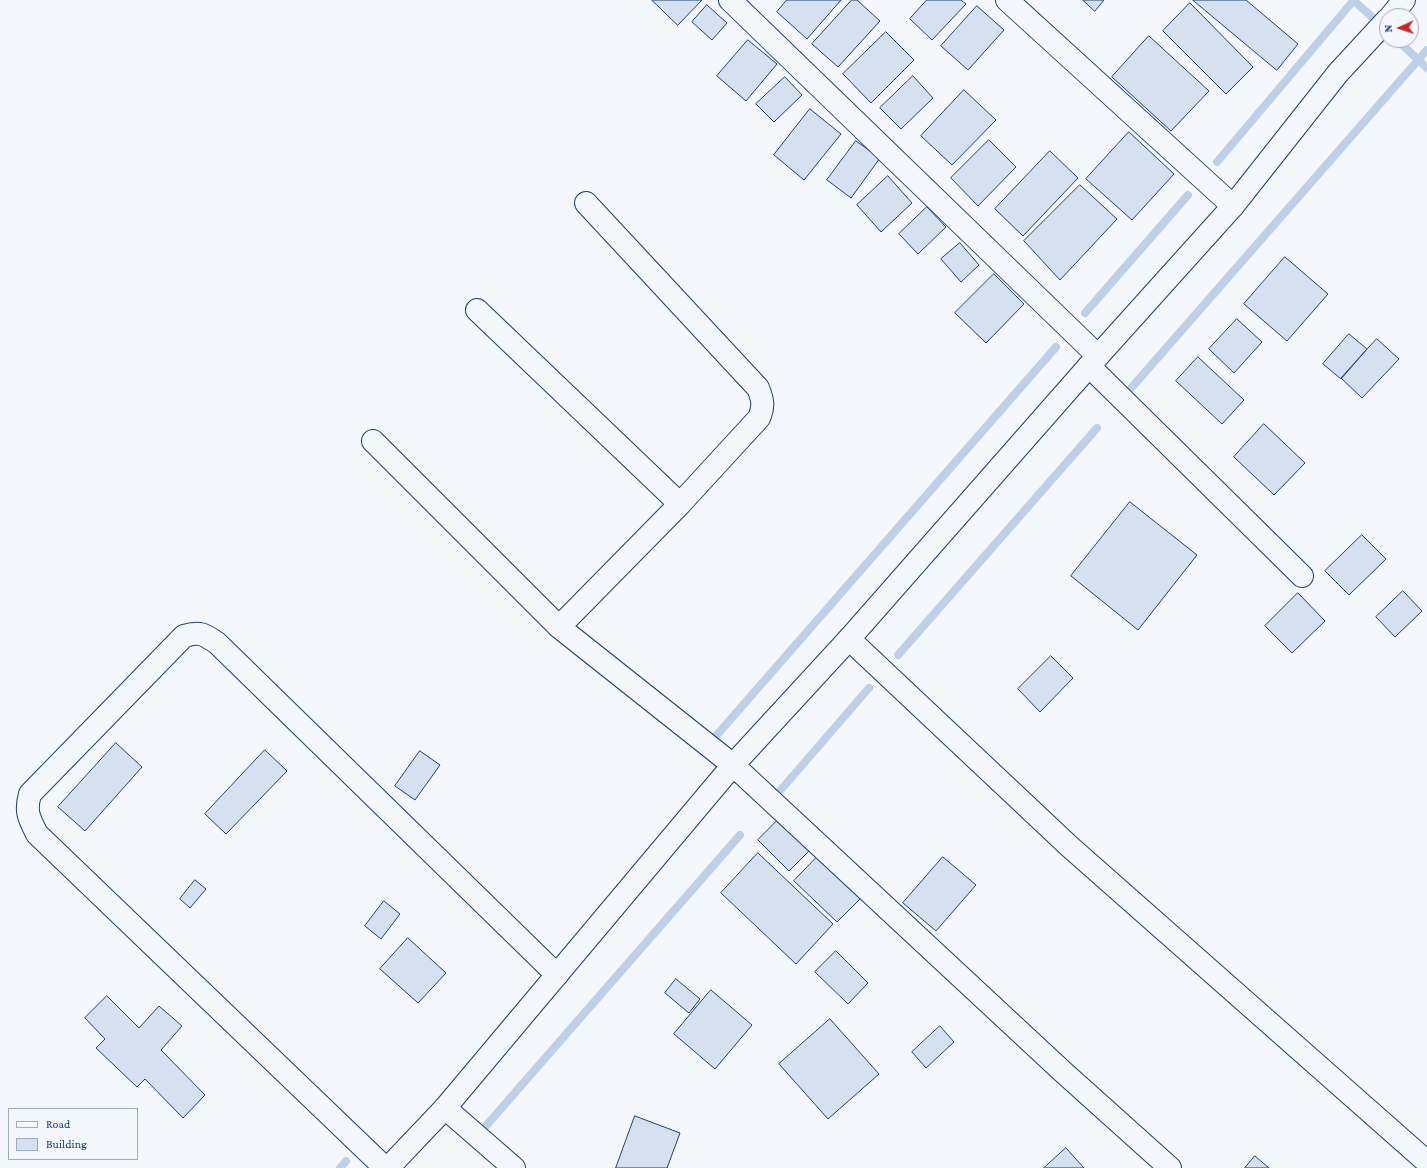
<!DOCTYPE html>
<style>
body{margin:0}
#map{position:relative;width:1427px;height:1168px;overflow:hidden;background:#f4f7fb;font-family:"Crimson Pro",serif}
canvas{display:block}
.legend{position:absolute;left:8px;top:1108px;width:130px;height:52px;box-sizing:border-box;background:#f4f7fb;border:1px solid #9eadc5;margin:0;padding:5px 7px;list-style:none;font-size:12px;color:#1d3f73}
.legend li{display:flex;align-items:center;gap:8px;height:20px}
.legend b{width:20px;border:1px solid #9eadc5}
.north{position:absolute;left:1379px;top:8px;width:40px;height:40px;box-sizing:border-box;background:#f4f7fb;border:1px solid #9eadc5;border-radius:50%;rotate:267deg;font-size:11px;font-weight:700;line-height:16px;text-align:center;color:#1d3f73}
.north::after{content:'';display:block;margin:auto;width:14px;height:18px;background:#c62828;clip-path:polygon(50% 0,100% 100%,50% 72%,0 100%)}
</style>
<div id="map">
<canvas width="1427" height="1168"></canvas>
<ul class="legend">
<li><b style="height:5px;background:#f4f7fb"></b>Road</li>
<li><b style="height:11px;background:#d5e0f0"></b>Building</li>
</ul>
<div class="north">N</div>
</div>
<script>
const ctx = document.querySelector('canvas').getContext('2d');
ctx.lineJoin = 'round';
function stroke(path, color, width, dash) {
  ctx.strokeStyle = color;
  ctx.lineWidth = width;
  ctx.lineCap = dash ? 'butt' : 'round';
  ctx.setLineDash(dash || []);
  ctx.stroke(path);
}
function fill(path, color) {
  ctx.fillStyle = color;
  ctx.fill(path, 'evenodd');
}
const stream = new Path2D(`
 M 1353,0 L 1381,25
 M 1397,40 L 1427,68
 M 1217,162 L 1354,0
 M 1085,313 L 1188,195
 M 1126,394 L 1427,50
 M 898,655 L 1097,428
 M 709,744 L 1056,347
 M 772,800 L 869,688
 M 478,1135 L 740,835
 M 340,1168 L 346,1161`);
const building = new Path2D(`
 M 652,0 L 702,0 L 678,25 Z
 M 787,0 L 841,0 L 807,39 L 777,12 Z
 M 852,0 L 857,0 L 880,21 L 838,67 L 812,44 Z
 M 927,0 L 961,0 L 966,4 L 932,40 L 910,19 Z
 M 1083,0 L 1104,0 L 1095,11 Z
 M 1193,0 L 1246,0 L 1298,44 L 1277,70 Z
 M 1190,3 L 1253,67 L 1226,94 L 1163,31 Z
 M 707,5 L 727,23 L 712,40 L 692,22 Z
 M 977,6 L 1004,30 L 968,70 L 941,46 Z
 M 886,32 L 914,60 L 871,103 L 843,74 Z
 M 1149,36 L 1209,91 L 1171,131 L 1112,77 Z
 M 748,40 L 777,64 L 746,101 L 717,76 Z
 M 913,76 L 933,98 L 901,129 L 880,108 Z
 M 785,77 L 802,95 L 774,122 L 756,104 Z
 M 964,90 L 996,120 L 952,165 L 921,136 Z
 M 810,109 L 841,134 L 804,180 L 774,155 Z
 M 1129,132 L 1174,174 L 1132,220 L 1086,179 Z
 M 989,140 L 1016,167 L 978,206 L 951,178 Z
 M 856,141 L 880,158 L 851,198 L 827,180 Z
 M 1050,151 L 1078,178 L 1023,236 L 995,209 Z
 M 888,176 L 912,203 L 881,232 L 857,205 Z
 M 1080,185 L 1117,219 L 1060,280 L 1024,241 Z
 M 927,207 L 946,227 L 918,254 L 899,234 Z
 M 960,243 L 979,265 L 961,282 L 941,259 Z
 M 1285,257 L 1328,294 L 1287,341 L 1244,304 Z
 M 994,274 L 1024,304 L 986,343 L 955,313 Z
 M 1237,319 L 1262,342 L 1234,373 L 1209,349 Z
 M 1349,334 L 1367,349 L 1341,379 L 1323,364 Z
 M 1377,339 L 1399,359 L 1362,398 L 1341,378 L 1367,349 Z
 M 1198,357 L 1244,400 L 1222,424 L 1176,381 Z
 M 1264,424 L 1305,463 L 1274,495 L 1234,457 Z
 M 1130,502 L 1197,555 L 1138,630 L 1071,576 Z
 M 1362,535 L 1386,559 L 1349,595 L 1325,571 Z
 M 1403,591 L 1422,611 L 1395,637 L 1376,617 Z
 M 1298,593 L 1325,621 L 1292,653 L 1265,626 Z
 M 1051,656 L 1073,678 L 1040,712 L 1018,689 Z
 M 116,743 L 142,767 L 85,831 L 58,807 Z
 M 265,750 L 287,771 L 226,834 L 205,814 Z
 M 420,751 L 440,765 L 415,800 L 395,786 Z
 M 779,819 L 810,850 L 789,871 L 758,840 Z
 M 758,853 L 833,924 L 796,964 L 721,893 Z
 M 819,855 L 862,897 L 837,922 L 794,881 Z
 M 943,857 L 976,885 L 936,931 L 903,903 Z
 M 195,880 L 206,889 L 190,908 L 180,899 Z
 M 384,901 L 400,914 L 381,939 L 365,926 Z
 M 408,938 L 446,973 L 418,1003 L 380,969 Z
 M 836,951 L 868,983 L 848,1004 L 815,972 Z
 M 676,979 L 700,999 L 689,1013 L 665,993 Z
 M 711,990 L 752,1025 L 715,1069 L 674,1034 Z
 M 107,996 L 139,1028 L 159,1006 L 182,1026 L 161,1050 L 205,1095 L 183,1118 L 145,1079 L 137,1087 L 96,1048 L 105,1039 L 85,1018 Z
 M 830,1019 L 879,1074 L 828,1119 L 779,1064 Z
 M 940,1026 L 954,1042 L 926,1068 L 912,1052 Z
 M 635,1116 L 680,1133 L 667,1168 L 616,1168 Z
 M 1066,1148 L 1084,1168 L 1044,1168 Z
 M 1255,1156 L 1269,1168 L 1245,1168 Z`);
const minor = new Path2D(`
 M 730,0 L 1098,356
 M 1007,0 L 1233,206
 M 477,310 L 680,504
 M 1089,366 L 1302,576
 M 373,441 L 559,627 L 733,765 L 1062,1071 L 1170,1168
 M 559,627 L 680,504 L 759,418 C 764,406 763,400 758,388 L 586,203
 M 849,639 L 1069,846 L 1427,1162
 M 445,1108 L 514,1168
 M 385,1168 L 37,834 C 29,818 25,812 30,794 L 184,636 C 199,631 204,634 217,643 L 557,975`);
const tertiary = new Path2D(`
 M 1391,16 L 1404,0
 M 388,1168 L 445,1108 L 733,765 L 849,639 L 1089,366 L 1233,206 L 1338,73 L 1387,20`);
stroke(stream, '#bed0e5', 8);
fill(building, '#d5e0f0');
stroke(building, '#1d3f73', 1);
stroke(minor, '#1d3f73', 24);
stroke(tertiary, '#1d3f73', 24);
stroke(minor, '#f4f7fb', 22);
stroke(tertiary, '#f4f7fb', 22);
</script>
